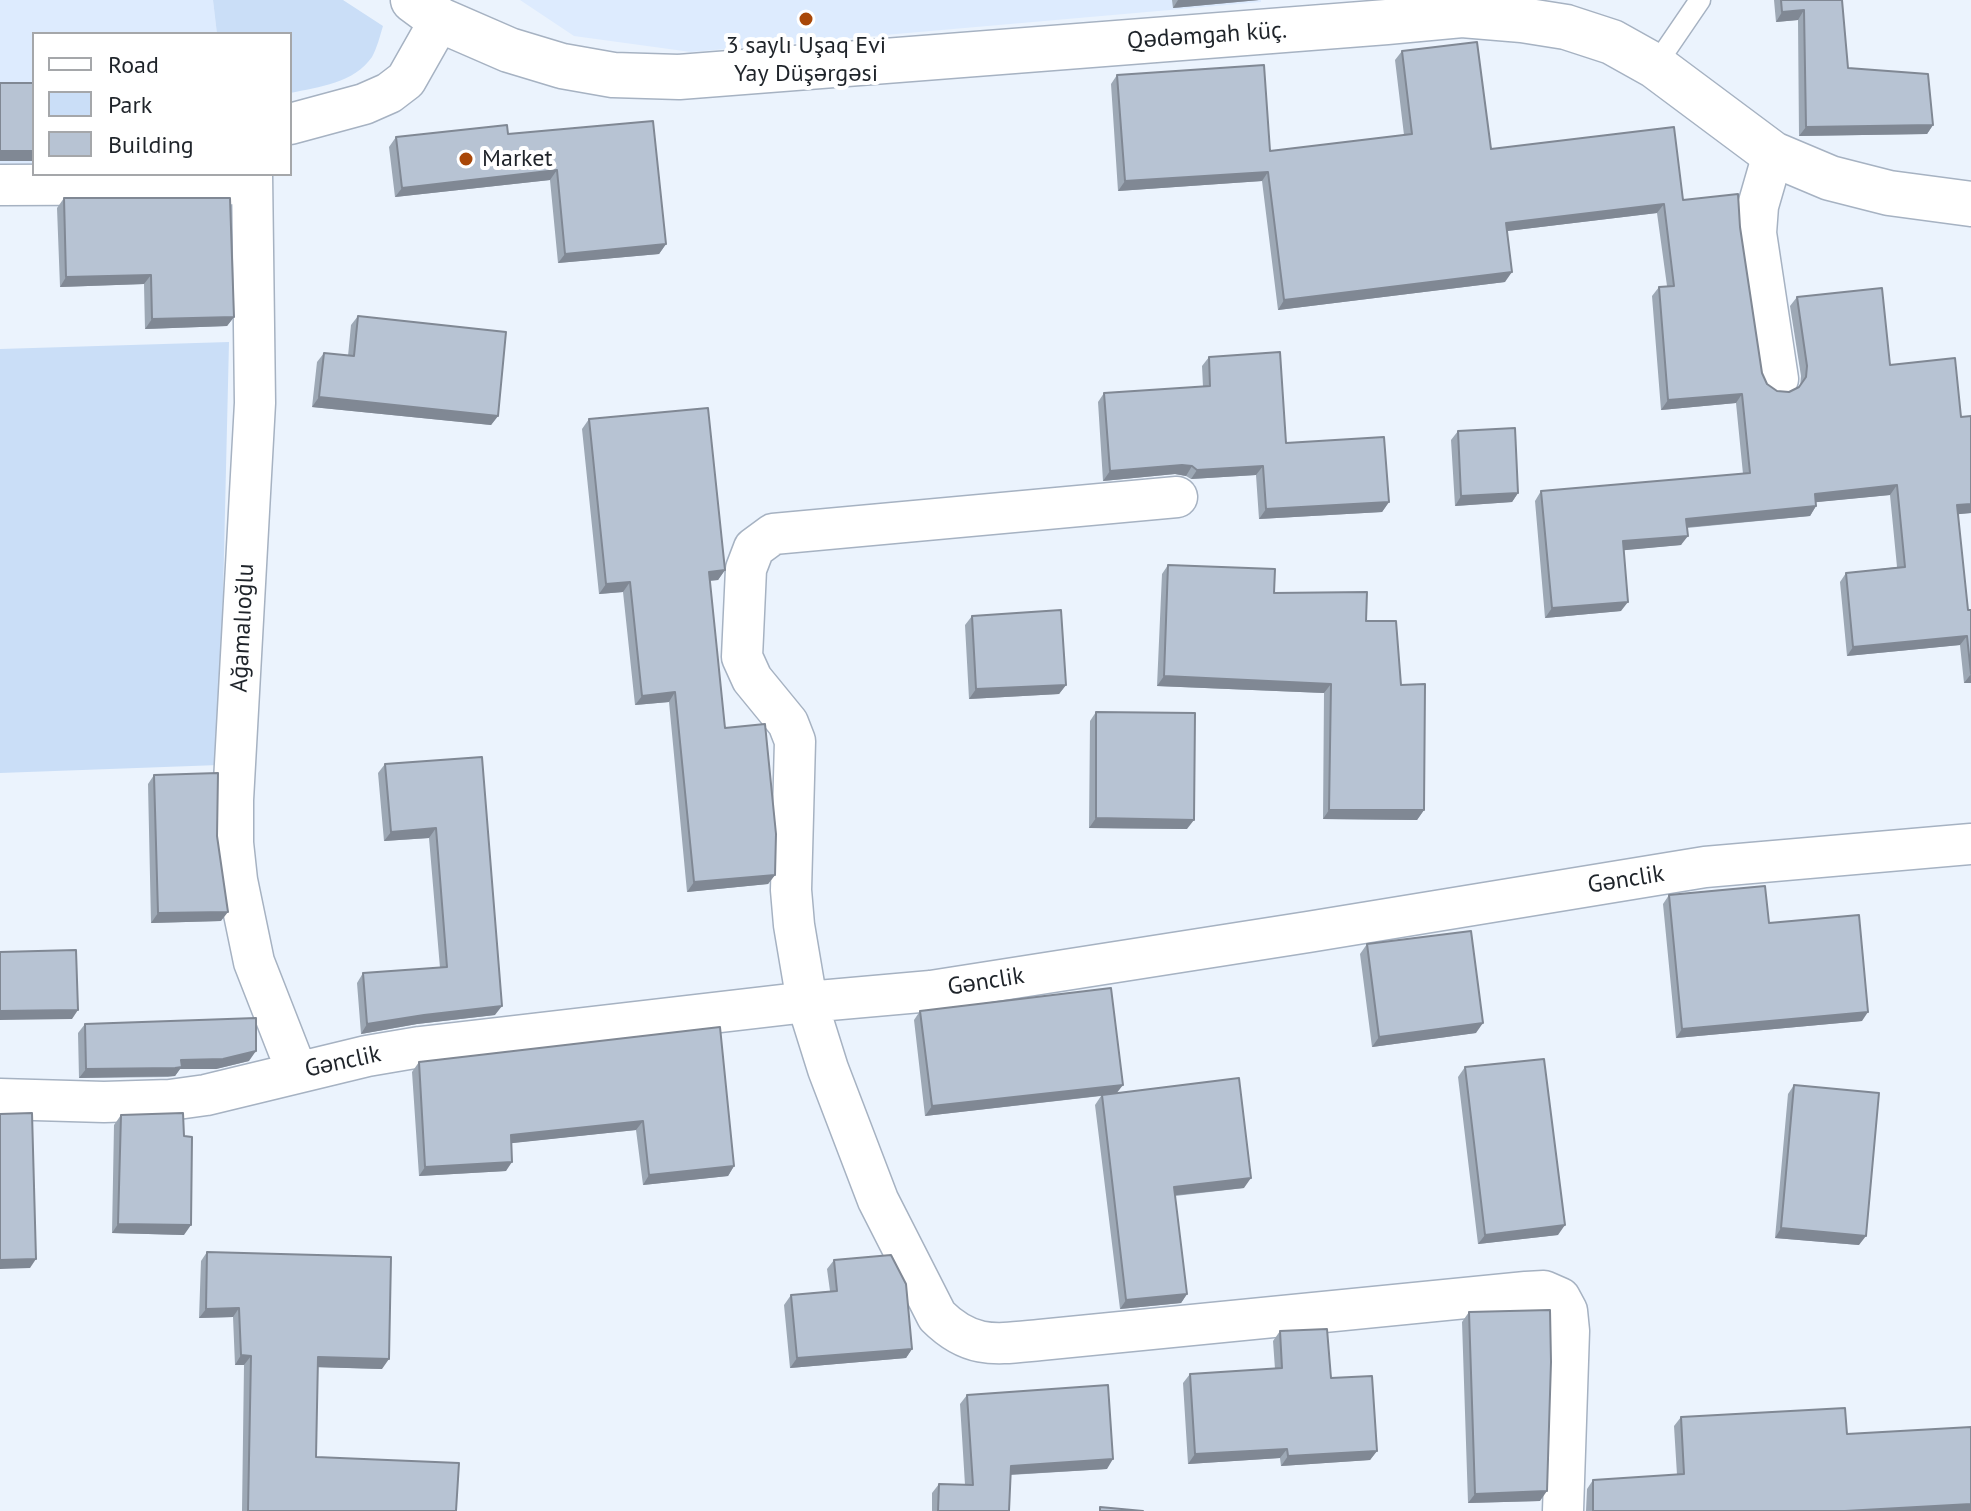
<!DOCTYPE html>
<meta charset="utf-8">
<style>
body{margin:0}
#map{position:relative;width:1971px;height:1511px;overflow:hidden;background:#ebf3fd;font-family:"PT Sans",sans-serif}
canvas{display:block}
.legend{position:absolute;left:32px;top:32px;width:260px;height:144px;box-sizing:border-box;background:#fff;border:2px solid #a5a7aa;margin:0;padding:10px 14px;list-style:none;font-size:24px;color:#1f242a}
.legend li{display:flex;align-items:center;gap:16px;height:40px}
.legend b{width:40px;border:2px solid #a5a7aa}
</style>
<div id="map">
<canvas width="1971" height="1511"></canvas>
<ul class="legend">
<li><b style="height:10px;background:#fff"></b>Road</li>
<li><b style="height:22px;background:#cadef7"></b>Park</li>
<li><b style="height:22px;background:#b7c3d3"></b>Building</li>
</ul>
</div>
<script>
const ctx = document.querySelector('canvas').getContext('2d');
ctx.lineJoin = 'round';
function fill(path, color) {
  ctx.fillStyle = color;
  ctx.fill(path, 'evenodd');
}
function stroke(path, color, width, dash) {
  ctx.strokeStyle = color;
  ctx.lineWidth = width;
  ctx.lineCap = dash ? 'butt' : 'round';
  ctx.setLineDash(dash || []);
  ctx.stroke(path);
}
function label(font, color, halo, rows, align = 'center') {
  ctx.font = font + ' "PT Sans",sans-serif';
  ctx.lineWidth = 8;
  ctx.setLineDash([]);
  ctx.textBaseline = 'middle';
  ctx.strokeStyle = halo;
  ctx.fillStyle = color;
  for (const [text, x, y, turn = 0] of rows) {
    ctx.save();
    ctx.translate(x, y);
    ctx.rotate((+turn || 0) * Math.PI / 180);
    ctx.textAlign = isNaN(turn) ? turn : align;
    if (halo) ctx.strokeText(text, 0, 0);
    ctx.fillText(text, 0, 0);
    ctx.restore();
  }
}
const built = new Path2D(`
 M 0,0 L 213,0 L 217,34 L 34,34 L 34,172 L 0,172 Z
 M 520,0 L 1261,0 L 1261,2 L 691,52 L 574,36 Z`);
const green = new Path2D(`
 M 213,0 L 343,0 L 383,26 C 380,36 377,48 372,57 C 354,83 319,87 290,93 L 290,34 L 217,34 Z
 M 229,342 L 219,765 L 0,773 L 0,349 Z`);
const lane = new Path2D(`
 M 1655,66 L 1700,0`);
const street = new Path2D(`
 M 290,124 L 364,104 L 389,93 L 406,80 L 440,20
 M 1773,154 L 1758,206 L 1756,233 L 1778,379
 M 252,174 L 255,403 L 233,800 L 233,843 L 237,880 L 254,962 L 297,1072
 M 0,185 L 252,184
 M 1177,497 L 773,534 L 754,548 L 746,569 L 742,657 L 752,679 L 788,723 L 795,741 L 791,890 L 794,925 L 807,1002 L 828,1069 L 878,1200 L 937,1316 C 971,1350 997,1344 1040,1340 L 1526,1292 L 1544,1291 L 1560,1298 L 1567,1311 L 1569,1331 L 1563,1511
 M 0,1099 L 104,1102 L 170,1100 L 206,1095 L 367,1056 L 420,1047 L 807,1002 L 931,991 L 1308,932 L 1705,867 L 1971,844`);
const secondary = new Path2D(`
 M 413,0 L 440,20 L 509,50 L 562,66 L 613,75 L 679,77 L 1387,22 L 1462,15 L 1522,20 L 1566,27 L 1612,42 L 1655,66 L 1773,154 L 1830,178 L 1889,193 L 1971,204`);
const wall = new Path2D(`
 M 1172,0 L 1259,0 L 1173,8 Z
 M 1774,0 L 1842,0 L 1848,68 L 1933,125 L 1927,134 L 1799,136 L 1798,20 L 1776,22 Z
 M 1402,51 L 1491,149 L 1683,200 L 1740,227 L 1762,373 L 1767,384 L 1777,391 L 1789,392 L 1800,387 L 1801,376 L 1790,306 L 1797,297 L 1890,365 L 1971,513 L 1958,514 L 1968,610 L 1971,683 L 1964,683 L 1960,645 L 1847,656 L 1840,582 L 1846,573 L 1897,567 L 1890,495 L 1816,502 L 1816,506 L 1810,516 L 1687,528 L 1681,545 L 1623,550 L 1621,611 L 1545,618 L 1535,501 L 1541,491 L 1743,474 L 1736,403 L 1661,410 L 1652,296 L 1659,287 L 1667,286 L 1657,213 L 1507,231 L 1505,282 L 1278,310 L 1262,181 L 1118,191 L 1111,84 L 1117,75 L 1270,151 L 1404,135 L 1395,60 Z
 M 508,134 L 666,244 L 659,254 L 558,263 L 550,180 L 395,197 L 389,147 L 396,137 Z
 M 64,198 L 234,317 L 227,326 L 145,329 L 144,284 L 60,287 L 57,208 Z
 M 358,316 L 498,416 L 491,425 L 312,407 L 317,362 L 324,353 L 348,356 L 351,325 Z
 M 1209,357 L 1286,443 L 1389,502 L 1382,512 L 1259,519 L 1256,475 L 1191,479 L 1186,476 L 1175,474 L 1103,481 L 1098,402 L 1104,393 L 1203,387 L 1202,366 Z
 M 589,419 L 725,570 L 718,580 L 710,581 L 725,728 L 775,875 L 768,884 L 687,892 L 669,702 L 635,705 L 623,592 L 599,594 L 582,429 Z
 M 1458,431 L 1518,493 L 1512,502 L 1455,506 L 1451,440 Z
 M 1168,565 L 1274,593 L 1366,621 L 1401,685 L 1424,810 L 1417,820 L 1323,819 L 1324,693 L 1157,686 L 1162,574 Z
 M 972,616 L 1066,685 L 1059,694 L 969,699 L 965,625 Z
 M 1096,712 L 1187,829 L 1089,828 L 1090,721 Z
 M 482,757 L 495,1015 L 417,1024 L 361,1034 L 357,983 L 363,973 L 440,968 L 429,838 L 384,841 L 378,773 L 385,764 Z
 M 154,775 L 221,921 L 151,923 L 148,784 Z
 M 1669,895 L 1769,923 L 1862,1021 L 1676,1038 L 1663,904 Z
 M 1367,944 L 1476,1033 L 1372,1047 L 1360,954 Z
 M 920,1011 L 1117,1093 L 1244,1188 L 1175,1196 L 1187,1294 L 1181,1303 L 1120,1309 L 1095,1105 L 1101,1096 L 925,1116 L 914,1020 Z
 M 85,1024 L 249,1061 L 216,1069 L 180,1069 L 175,1076 L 168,1077 L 79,1078 L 78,1033 Z
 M 720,1027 L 734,1166 L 728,1176 L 643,1185 L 636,1130 L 511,1143 L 506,1171 L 419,1176 L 412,1072 L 419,1062 Z
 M 1465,1067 L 1558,1235 L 1478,1244 L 1458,1077 Z
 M 1794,1085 L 1859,1245 L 1775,1238 L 1788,1094 Z
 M 121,1115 L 184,1235 L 112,1233 L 114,1125 Z
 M 207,1252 L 382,1369 L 318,1367 L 316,1457 L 456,1511 L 242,1511 L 244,1365 L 235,1365 L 233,1317 L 199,1318 L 201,1261 Z
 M 834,1260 L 912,1349 L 906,1358 L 790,1368 L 784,1305 L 791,1295 L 830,1291 L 827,1269 Z
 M 1469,1312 L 1540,1501 L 1468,1503 L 1462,1322 Z
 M 1280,1331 L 1331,1378 L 1377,1451 L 1370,1460 L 1281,1466 L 1280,1458 L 1188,1464 L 1183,1383 L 1190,1374 L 1275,1369 L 1273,1341 Z
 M 967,1395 L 1107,1469 L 1010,1475 L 1009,1511 L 932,1511 L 932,1493 L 939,1484 L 965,1485 L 960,1404 Z
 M 1681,1417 L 1847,1434 L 1971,1511 L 1586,1511 L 1587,1489 L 1593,1480 L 1677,1475 L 1674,1426 Z`);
const shadedWall = new Path2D(`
 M 1178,0 L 1259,0 L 1173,8 Z
 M 1804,10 L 1798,20 L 1776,22 L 1782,12 Z
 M 1933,125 L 1927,134 L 1799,136 L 1806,127 Z
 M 0,151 L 34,151 L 34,159 L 33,161 L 0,161 Z
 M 557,170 L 550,180 L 395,197 L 402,188 Z
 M 1268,172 L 1262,181 L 1118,191 L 1125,181 Z
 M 1664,204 L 1657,213 L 1499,232 L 1506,223 Z
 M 666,244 L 659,254 L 558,263 L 565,254 Z
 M 1512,272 L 1505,282 L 1278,310 L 1284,300 Z
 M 151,275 L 144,284 L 60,287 L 66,277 Z
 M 234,317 L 227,326 L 145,329 L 152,319 Z
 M 1742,394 L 1736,403 L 1661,410 L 1668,400 Z
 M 319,397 L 498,416 L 491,425 L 312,407 Z
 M 1182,465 L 1192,466 L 1186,476 L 1175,474 L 1103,481 L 1110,471 Z
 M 1263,466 L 1256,475 L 1191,479 L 1197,470 Z
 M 1897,485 L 1890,495 L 1808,503 L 1815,494 Z
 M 1518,493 L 1512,502 L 1455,506 L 1461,496 Z
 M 1389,502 L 1382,512 L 1259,519 L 1266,509 Z
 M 1971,504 L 1971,513 L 1950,515 L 1957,505 Z
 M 1816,506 L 1810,516 L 1680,528 L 1686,519 Z
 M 1688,536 L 1681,545 L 1616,551 L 1623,541 Z
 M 725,570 L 718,580 L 703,581 L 709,572 Z
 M 630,582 L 623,592 L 599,594 L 606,584 Z
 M 1628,602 L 1621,611 L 1545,618 L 1552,608 Z
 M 1967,636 L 1960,645 L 1847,656 L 1853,647 Z
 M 1971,674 L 1971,683 L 1964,683 Z
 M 1164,676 L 1331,684 L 1324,693 L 1157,686 Z
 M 1066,685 L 1059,694 L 969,699 L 976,689 Z
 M 675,692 L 669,702 L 635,705 L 642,696 Z
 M 1329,810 L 1424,810 L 1417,820 L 1323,819 Z
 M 1096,818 L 1194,820 L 1187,829 L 1089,828 Z
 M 436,828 L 429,838 L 384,841 L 391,832 Z
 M 775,875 L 768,884 L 687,892 L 694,882 Z
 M 228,912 L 221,921 L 151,923 L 158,913 Z
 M 502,1006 L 495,1015 L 417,1024 L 361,1034 L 367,1024 L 424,1015 Z
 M 78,1010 L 72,1019 L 0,1020 L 0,1011 Z
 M 1868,1012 L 1862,1021 L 1676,1038 L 1682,1029 Z
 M 1483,1023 L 1476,1033 L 1372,1047 L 1379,1037 Z
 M 256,1051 L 249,1061 L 216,1069 L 180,1069 L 175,1076 L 79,1078 L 86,1069 Z
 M 1123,1085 L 1116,1094 L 925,1116 L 932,1106 Z
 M 643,1121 L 636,1130 L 504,1144 L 511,1135 Z
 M 512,1162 L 506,1171 L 419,1176 L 425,1167 Z
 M 734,1166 L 728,1176 L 643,1185 L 649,1175 Z
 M 1251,1178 L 1244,1188 L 1168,1196 L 1174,1187 Z
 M 118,1224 L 191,1225 L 184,1235 L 112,1233 Z
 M 1565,1225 L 1558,1235 L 1478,1244 L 1485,1235 Z
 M 1781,1228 L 1866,1236 L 1859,1245 L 1775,1238 Z
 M 36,1259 L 30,1268 L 0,1269 L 0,1260 Z
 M 1187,1294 L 1181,1303 L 1120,1309 L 1126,1300 Z
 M 239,1308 L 233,1317 L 199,1318 L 206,1309 Z
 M 912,1349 L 906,1358 L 790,1368 L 797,1358 Z
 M 241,1355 L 251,1356 L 244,1365 L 235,1365 Z
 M 318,1357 L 389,1359 L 382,1369 L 311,1367 Z
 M 1287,1449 L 1280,1458 L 1188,1464 L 1195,1454 Z
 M 1377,1451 L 1370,1460 L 1281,1466 L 1288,1456 Z
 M 1113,1459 L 1107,1469 L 1004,1475 L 1011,1466 Z
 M 1547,1491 L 1540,1501 L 1468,1503 L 1475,1494 Z
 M 1971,1504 L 1971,1511 L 1845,1511 Z`);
const building = new Path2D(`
 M 1781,0 L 1842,0 L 1848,68 L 1928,74 L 1933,125 L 1806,127 L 1804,10 L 1782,12 Z
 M 1477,42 L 1491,149 L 1674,127 L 1683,200 L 1738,194 L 1740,227 L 1762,373 L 1767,384 L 1777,391 L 1789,392 L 1799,387 L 1806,377 L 1807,366 L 1797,297 L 1882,288 L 1890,365 L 1955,358 L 1961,417 L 1971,416 L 1971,504 L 1957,505 L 1968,610 L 1971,610 L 1971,674 L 1967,636 L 1853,647 L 1846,573 L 1905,567 L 1897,485 L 1815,494 L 1816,506 L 1686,519 L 1688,536 L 1623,541 L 1628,602 L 1552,608 L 1541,491 L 1750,473 L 1742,394 L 1668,400 L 1659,287 L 1674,286 L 1664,204 L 1506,223 L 1512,272 L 1284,300 L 1268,172 L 1125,181 L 1117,75 L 1264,65 L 1270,151 L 1412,134 L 1402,51 Z
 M 0,83 L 34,83 L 34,151 L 0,151 Z
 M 653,121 L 666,244 L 565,254 L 557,170 L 402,188 L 396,137 L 507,125 L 508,134 Z
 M 64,198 L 230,198 L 234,317 L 152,319 L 151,275 L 66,277 Z
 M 358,316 L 506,332 L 498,416 L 319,397 L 324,353 L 354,356 Z
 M 1280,352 L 1286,443 L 1384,437 L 1389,502 L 1266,509 L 1263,466 L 1197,470 L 1192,466 L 1182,465 L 1110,471 L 1104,393 L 1210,386 L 1209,357 Z
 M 708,408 L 725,570 L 709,572 L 725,728 L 765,724 L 776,834 L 775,875 L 694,882 L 675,692 L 642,696 L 630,582 L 606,584 L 589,419 Z
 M 1515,428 L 1518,493 L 1461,496 L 1458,431 Z
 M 1168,565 L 1275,569 L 1274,593 L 1367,592 L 1366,621 L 1396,621 L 1401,685 L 1425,684 L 1424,810 L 1329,810 L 1331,684 L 1164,676 Z
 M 1061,610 L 1066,685 L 976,689 L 972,616 Z
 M 1096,712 L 1195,713 L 1194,820 L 1096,818 Z
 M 482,757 L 502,1006 L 424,1015 L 367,1024 L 363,973 L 447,967 L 436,828 L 391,832 L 385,764 Z
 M 218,773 L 217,836 L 228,912 L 158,913 L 154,775 Z
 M 1765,886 L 1769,923 L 1859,915 L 1868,1012 L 1682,1029 L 1669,895 Z
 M 1471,931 L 1483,1023 L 1379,1037 L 1367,944 Z
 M 76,950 L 78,1010 L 0,1011 L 0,952 Z
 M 1111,988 L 1123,1085 L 932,1106 L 920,1011 Z
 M 256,1018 L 256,1051 L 223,1059 L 181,1060 L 182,1067 L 175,1068 L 86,1069 L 85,1024 Z
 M 720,1027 L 734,1166 L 649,1175 L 643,1121 L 511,1135 L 512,1162 L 425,1167 L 419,1062 Z
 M 1544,1059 L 1565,1225 L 1485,1235 L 1465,1067 Z
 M 1239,1078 L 1251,1178 L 1174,1187 L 1187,1294 L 1126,1300 L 1102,1095 Z
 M 1794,1085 L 1879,1093 L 1866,1236 L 1781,1228 Z
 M 32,1113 L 36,1259 L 0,1260 L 0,1114 Z
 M 183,1113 L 184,1136 L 192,1137 L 191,1225 L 118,1224 L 121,1115 Z
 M 207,1252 L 391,1257 L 389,1359 L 318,1357 L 316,1457 L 459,1463 L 456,1511 L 248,1511 L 251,1356 L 241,1355 L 239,1308 L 206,1309 Z
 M 891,1255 L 906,1284 L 912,1349 L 797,1358 L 791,1295 L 837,1291 L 834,1260 Z
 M 1550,1310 L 1551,1362 L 1547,1491 L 1475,1494 L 1469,1312 Z
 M 1327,1329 L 1331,1378 L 1372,1376 L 1377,1451 L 1288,1456 L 1287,1449 L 1195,1454 L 1190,1374 L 1282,1368 L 1280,1331 Z
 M 1108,1385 L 1113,1459 L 1011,1466 L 1009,1511 L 938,1511 L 939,1484 L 973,1485 L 967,1395 Z
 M 1845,1408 L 1847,1434 L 1971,1427 L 1971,1504 L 1845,1511 L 1593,1511 L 1593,1480 L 1684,1474 L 1681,1417 Z
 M 1100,1507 L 1143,1511 L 1100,1511 Z`);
const markers = [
 [806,19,8,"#a94708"],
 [466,159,8,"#a94708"]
];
const streetNames = [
 ["Qədəmgah küç.",1207,36,-4],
 ["Ağamalıoğlu",243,628,-87],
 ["Gənclik",1626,880,-9],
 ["Gənclik",986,982,-9],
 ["Gənclik",343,1062,-12]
];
const poiNames = [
 ["3 saylı Uşaq Evi",806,46],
 ["Yay Düşərgəsi",806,74],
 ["Market",482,159,"left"]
];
fill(built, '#ddebfe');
fill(green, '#cadef7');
stroke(lane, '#a6b2c2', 23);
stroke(street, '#a6b2c2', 43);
stroke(secondary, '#a6b2c2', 47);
stroke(lane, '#fff', 20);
stroke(street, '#fff', 40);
stroke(secondary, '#fff', 44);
fill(wall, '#9da8b5');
fill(shadedWall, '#808894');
fill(building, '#b7c3d3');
stroke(building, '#808894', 2);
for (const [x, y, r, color] of markers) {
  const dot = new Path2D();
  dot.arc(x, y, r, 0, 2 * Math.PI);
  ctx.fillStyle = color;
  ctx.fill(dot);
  stroke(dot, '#fff', 3);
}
label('24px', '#1f242a', '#fff', streetNames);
label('24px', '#1f242a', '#fff', poiNames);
</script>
